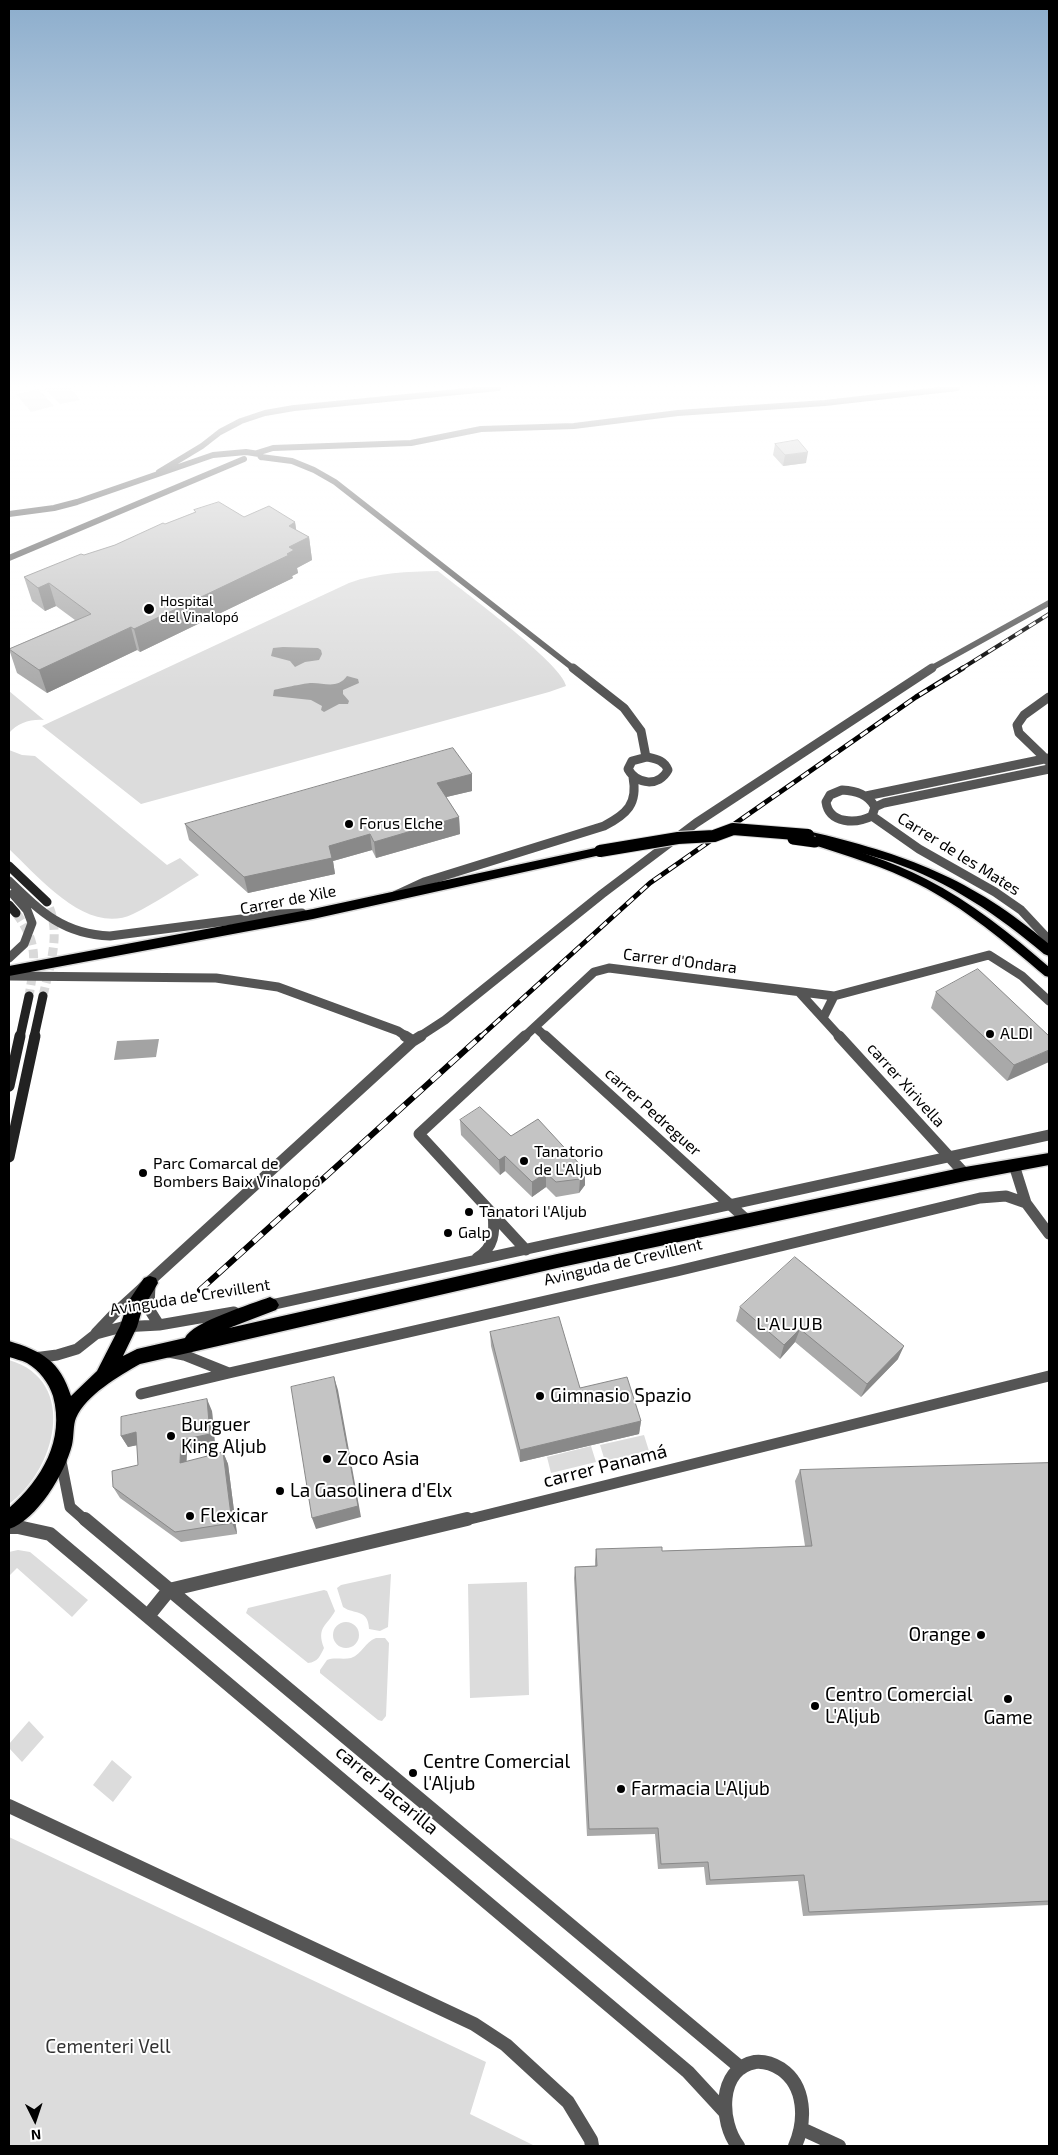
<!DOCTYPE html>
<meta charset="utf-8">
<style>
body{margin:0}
#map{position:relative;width:1058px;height:2155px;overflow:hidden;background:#fff;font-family:"Exo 2",sans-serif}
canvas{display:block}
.frame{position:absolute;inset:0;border:10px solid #000;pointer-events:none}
.north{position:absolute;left:10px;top:2095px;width:50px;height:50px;-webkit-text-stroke:4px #fff;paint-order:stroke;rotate:176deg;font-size:14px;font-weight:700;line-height:20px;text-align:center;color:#000}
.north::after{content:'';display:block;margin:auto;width:18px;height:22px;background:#000;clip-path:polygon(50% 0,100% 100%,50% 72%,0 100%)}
</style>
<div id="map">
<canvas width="1058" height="2155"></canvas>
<div class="frame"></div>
<div class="north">N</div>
</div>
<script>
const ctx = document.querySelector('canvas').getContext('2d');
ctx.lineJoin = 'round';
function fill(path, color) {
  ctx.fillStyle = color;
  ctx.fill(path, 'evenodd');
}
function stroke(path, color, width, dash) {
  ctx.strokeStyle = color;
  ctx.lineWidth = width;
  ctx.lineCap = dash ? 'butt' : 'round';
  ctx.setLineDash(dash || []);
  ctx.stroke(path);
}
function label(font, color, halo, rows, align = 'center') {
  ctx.font = font + ' "Exo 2",sans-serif';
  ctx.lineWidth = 4;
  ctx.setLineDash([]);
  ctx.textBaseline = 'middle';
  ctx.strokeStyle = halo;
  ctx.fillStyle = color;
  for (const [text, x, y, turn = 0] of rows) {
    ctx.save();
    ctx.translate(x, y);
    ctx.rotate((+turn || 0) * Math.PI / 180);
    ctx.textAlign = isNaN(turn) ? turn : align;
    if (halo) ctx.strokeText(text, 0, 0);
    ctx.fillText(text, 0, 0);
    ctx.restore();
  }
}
const green = new Path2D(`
 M 44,388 L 71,388 L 80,400 L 60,404 Z
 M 38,389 L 54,406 L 31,412 L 16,394 Z
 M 438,571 C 460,589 563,664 566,686 L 549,692 L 141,804 L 42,726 L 349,583 C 379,572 407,572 438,571 Z
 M 9,691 L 44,720 C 30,719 18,723 9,733 Z
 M 9,750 L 22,755 L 35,756 L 167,865 L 180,858 L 199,875 C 177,888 156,903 133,914 C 87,936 39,877 9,849 Z
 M 9,1360 C 80,1381 55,1471 9,1504 Z
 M 644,1435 L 649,1451 L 605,1461 L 600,1445 Z
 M 591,1446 L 596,1462 L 551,1473 L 547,1457 Z
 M 18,1550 L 30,1552 L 88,1600 L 72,1617 L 17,1568 L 9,1576 L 9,1552 Z
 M 391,1574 L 388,1627 L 380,1631 L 369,1629 C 368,1608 354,1615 343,1607 L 337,1588 L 341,1585 Z
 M 527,1582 L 529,1695 L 470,1698 L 468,1584 Z
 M 324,1590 L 327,1591 L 335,1611 C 327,1626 316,1627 324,1648 C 320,1656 318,1662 308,1663 L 246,1613 L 248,1608 Z
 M333 1635a13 13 0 1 1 26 0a13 13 0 1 1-26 0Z
 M 376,1638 L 385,1638 L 389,1643 L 386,1716 L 382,1721 L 378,1720 L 320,1673 L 320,1670 L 327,1660 C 334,1657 343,1660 351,1658 C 362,1654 365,1642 376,1638 Z
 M 29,1721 L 44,1737 L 22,1762 L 9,1748 L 9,1744 Z
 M 112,1760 L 132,1777 L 113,1802 L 93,1785 Z
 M 9,1837 L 486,2062 L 470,2114 L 535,2146 L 9,2146 Z`);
const water = new Path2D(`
 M 283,647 L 318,648 L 321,650 L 322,654 L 319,660 L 305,662 L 295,667 L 290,661 L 271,656 L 273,648 Z
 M 347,676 L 358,679 L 359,683 L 343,690 L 343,694 L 349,701 L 348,704 L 339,704 L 324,712 L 321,710 L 322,706 L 311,700 L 273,696 L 274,690 C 281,688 302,684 310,683 C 323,682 337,690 347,676 Z
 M 159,1039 L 156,1057 L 114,1060 L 117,1041 Z`);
const secondaryTunnel = new Path2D(`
 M 16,913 C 39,944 35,960 29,996
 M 43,996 C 50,964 62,933 47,902`);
const streetFar3 = new Path2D(`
 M 257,453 L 273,448 L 411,443 L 481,429 L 574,426 L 678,413 L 825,403 L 957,388
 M 261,457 L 292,461 L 314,470 L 335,482 L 574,669
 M 159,472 L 202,446 L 220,432 L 241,421 L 265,413 L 294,408 L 498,388
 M 9,514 L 54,508 L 77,502 L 213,455 L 246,452 L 259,454 L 261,457
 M 9,558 L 244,459
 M 930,669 L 1049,603`);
const streetFar2 = new Path2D(`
 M 573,668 L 624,708 L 641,731 L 646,757
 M 647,757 C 656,759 664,760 668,770 C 659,787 637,785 628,769 L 632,761 Z
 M 1048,761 L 1019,733 L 1017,725 L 1024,715 L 1049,697
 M 842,790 C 856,791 868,794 875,807 L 872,816 C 856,824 829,824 826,802 L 830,795 Z
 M 866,796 L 1049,758
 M 875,807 L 884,803 L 1049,769
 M 872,816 L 919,849 L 995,892 L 1021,910 L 1049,940
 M 9,881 C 41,912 63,934 110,936 L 280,914 L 302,913
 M 396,895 L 424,882 L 604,826 C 627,814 638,804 633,777
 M 9,958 L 24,944 L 32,923 L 27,910 L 13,894
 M 9,976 L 216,978 L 278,987 L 398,1031 L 407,1037
 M 799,992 L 840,1037
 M 823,1018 L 834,996
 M 535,1027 L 546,1037
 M 419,1037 L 445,1020 L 602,894 L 696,823 L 932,668
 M 524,1037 L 594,972 L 609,968 L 834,996 L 989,955 L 1022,976 L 1049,1001`);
const streetFar1 = new Path2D(`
 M 525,1036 L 419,1134 L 526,1250
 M 545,1036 L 748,1221
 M 839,1036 L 965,1174
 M 413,1041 L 421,1036
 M 1014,1165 L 1026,1203 L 1049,1234
 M 477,1258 C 494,1248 495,1232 493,1214
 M 150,1284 L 149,1309 L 159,1325
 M 266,1306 L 1049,1135
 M 96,1333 L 115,1313 L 413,1041 L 405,1036
 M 169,1352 L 184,1355 L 229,1373 L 677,1271 L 980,1198 L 1006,1196 L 1026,1203
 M 34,1358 L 57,1355 L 77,1349 L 96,1334 L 122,1327 L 159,1325 L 234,1312
 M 141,1394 L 229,1373
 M 60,1456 L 70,1507 L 86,1521
 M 462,1521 L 1049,1376`);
const street = new Path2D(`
 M 85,1519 L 741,2068
 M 9,1527 L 18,1527 L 50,1534 L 688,2072 L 724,2111
 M 169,1590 L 467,1519
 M 148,1616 L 169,1590
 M 9,1806 L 474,2024 L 506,2045 L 568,2102 L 591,2140 L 592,2146
 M 802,2129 L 839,2146
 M 738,2146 C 720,2123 717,2069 755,2062 C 765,2061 773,2064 781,2069 C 806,2086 806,2121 795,2146`);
const secondaryFar1 = new Path2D(`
 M 9,866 L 47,902
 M 9,905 L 16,913
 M 20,1037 L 29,996
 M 34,1037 L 43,996`);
const secondary = new Path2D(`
 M 9,1086 L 20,1036
 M 9,1157 L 35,1036`);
const primary = new Path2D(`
 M 815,838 C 853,849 891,861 926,879 C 971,902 1011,934 1049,967 L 1049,977 L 1045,976 C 1005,942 965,908 918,884 C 885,867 848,856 811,844 L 810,842 L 811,840 Z`);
const highway = new Path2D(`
 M 808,831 C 905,854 972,878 1049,944 L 1049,956 L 1044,954 C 998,915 949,882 892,862 C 863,853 833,846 804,838 L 802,835 Z
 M 600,847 L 605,848 L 606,851 L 605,854 L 313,919 L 9,976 L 9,966 L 313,909 Z
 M 1049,1153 L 1049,1165 L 965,1181 L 557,1268 L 140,1364 C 119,1376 86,1395 76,1418 C 73,1425 74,1437 72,1445 C 65,1473 37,1520 9,1529 L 9,1508 C 42,1479 65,1440 53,1396 C 49,1383 39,1370 27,1363 C 21,1360 15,1359 9,1357 L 9,1341 C 42,1351 60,1361 71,1396 L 97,1371 L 120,1326 L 128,1302 L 144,1278 L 150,1276 L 156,1278 L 158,1283 L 142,1310 L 137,1327 L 123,1356 L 137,1349 L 185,1338 C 192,1322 252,1304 270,1297 L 276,1300 L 279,1305 L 276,1310 L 229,1328 L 557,1254 L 965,1167 Z`);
const railFar2 = new Path2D(`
 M 961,669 L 1049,614`);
const railFar1 = new Path2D(`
 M 480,1037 L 650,883 L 916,697 L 963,668`);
const rail = new Path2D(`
 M 200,1290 L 481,1036`);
const primaryBridge = new Path2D(`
 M 793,839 L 815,842`);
const highwayBridge = new Path2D(`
 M 600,851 L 678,838 L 714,836 L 733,829 L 808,835`);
const wall = new Path2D(`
 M 775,444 L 806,463 L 783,466 L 773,455 Z
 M 194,510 L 244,517 L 295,522 L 296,530 L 309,537 L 312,560 L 297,568 L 298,573 L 292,576 L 293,578 L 140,652 L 137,650 L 47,693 L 17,673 L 9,649 L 75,620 L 56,606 L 45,611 L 32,601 L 24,577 L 115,545 L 195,512 Z
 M 472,774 L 472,791 L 446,797 L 459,817 L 460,834 L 376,858 L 372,850 L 333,861 L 335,874 L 248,893 L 189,840 L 185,824 Z
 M 936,992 L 1049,1036 L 1007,1081 L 931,1008 Z
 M 460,1120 L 511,1136 L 585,1170 L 585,1185 L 579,1193 L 556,1197 L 546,1187 L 532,1197 L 505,1171 L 500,1175 L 461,1135 Z
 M 740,1307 L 898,1359 L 861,1397 L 795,1342 L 780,1359 L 736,1321 Z
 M 490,1332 L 580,1388 L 641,1421 L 639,1434 L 520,1462 L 491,1346 Z
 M 212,1411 L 215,1445 L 187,1452 L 186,1462 L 223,1452 L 228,1464 L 237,1534 L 181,1542 L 120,1498 L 113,1487 L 138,1465 L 137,1445 L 128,1447 L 121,1436 Z
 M 1049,1463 L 1049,1905 L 803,1916 L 798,1881 L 706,1885 L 704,1867 L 658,1869 L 655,1834 L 587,1836 L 574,1578 L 575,1567 L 595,1566 L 595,1560 L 596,1549 L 662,1551 L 805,1546 L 795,1481 L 800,1470 Z`);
const shadedWall = new Path2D(`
 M 808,452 L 806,463 L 783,466 L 785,455 Z
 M 295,522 L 298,542 L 309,537 L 312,560 L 297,568 L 298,573 L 292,576 L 293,578 L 140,652 L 134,629 L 289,526 Z
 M 49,583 L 56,606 L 45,611 L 38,588 Z
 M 131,627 L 137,650 L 47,693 L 39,670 Z
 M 472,774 L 472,791 L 438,799 L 437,783 Z
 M 459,817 L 460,834 L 376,858 L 374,842 Z
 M 370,834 L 372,850 L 333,861 L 335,874 L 248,893 L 244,877 L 329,846 Z
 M 1049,1050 L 1049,1062 L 1007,1081 L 1014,1065 Z
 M 505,1156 L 505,1171 L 500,1175 L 499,1160 Z
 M 585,1170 L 585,1185 L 579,1193 L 580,1179 Z
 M 546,1173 L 546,1187 L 532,1197 L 532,1182 Z
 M 800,1329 L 795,1342 L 780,1359 L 784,1345 Z
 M 904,1346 L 898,1359 L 861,1397 L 867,1384 Z
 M 334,1377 L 338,1390 L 361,1517 L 316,1529 L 312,1518 Z
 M 207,1399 L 212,1411 L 215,1445 L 187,1452 L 186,1474 L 180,1463 L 181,1440 Z
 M 641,1421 L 639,1434 L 520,1462 L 520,1450 Z
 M 136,1432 L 143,1444 L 128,1447 L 121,1436 Z
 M 223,1452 L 228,1464 L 237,1534 L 232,1523 Z`);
const building = new Path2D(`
 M 798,440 L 808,452 L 785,455 L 775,444 Z
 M 219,502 L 244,517 L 269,506 L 295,522 L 289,526 L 309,537 L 289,547 L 294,550 L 287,554 L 289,555 L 134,629 L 131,627 L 39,670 L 9,649 L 91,614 L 49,583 L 38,588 L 24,577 L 81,554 L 84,555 L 115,545 L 163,523 L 165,524 L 196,512 L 194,510 Z
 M 453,748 L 472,774 L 437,783 L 459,817 L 374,842 L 370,834 L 329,846 L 332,858 L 244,877 L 185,824 Z
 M 978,969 L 1049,1036 L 1049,1050 L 1014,1065 L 936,992 Z
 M 480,1107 L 511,1136 L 538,1119 L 585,1170 L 580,1179 L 556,1182 L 546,1173 L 532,1182 L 505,1156 L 499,1160 L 460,1120 Z
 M 795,1257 L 904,1346 L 867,1384 L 800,1329 L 784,1345 L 740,1307 Z
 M 559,1317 L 580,1388 L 627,1377 L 641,1421 L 520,1450 L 490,1332 Z
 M 334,1377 L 358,1506 L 312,1518 L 291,1387 Z
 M 207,1399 L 210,1434 L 181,1440 L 180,1463 L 223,1452 L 232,1523 L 175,1532 L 113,1487 L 112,1471 L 138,1465 L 136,1432 L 121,1436 L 121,1417 Z
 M 1049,1463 L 1049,1901 L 809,1912 L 804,1875 L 710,1880 L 708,1862 L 661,1864 L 658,1828 L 589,1829 L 575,1567 L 597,1566 L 596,1549 L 662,1547 L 662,1551 L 812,1546 L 800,1470 Z`);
const markers = [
 [149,609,6,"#000"],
 [349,824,5,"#000"],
 [990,1034,5,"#000"],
 [524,1161,5,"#000"],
 [143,1173,5,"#000"],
 [469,1212,5,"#000"],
 [448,1233,5,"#000"],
 [540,1396,5,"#000"],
 [171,1436,5,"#000"],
 [327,1459,5,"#000"],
 [280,1491,5,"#000"],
 [190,1516,5,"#000"],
 [981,1635,5,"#000"],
 [1008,1699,5,"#000"],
 [815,1706,5,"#000"],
 [413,1773,5,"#000"],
 [621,1789,5,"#000"]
];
const farPoinames = [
 ["Hospital",160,601],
 ["del Vinalopó",160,617]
];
const poiNames = [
 ["Forus Elche",359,824],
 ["ALDI",1000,1034],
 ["Tanatorio",534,1152],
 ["de L'Aljub",534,1170],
 ["Parc Comarcal de",153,1164],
 ["Bombers Baix Vinalopó",153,1182],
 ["Tanatori l'Aljub",479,1212],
 ["Galp",458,1233]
];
const streetNames = [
 ["Carrer de les Mates",959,854,32],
 ["Carrer de Xile",288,900,-11],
 ["Carrer d'Ondara",680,961,7],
 ["carrer Xirivella",906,1085,48],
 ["carrer Pedreguer",653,1112,42],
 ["Avinguda de Crevillent",623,1262,-13],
 ["Avinguda de Crevillent",190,1297,-9]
];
const neighbourhoodNames = [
 ["L'ALJUB",790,1324]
];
const nearPoinames = [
 ["Gimnasio Spazio",550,1396],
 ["Burguer",181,1425],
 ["King Aljub",181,1447],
 ["Zoco Asia",337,1459],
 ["La Gasolinera d'Elx",290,1491],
 ["Flexicar",200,1516],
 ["Orange",971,1635,"right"],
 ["Centro Comercial",825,1695],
 ["L'Aljub",825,1717],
 ["Game",1008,1718,"center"],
 ["Centre Comercial",423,1762],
 ["l'Aljub",423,1784],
 ["Farmacia L'Aljub",631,1789]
];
const nearStreetnames = [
 ["carrer Panamá",605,1466,-14],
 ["carrer Jacarilla",387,1790,40]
];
const nearParknames = [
 ["Cementeri Vell",108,2047]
];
fill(green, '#dcdcdc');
fill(water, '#a3a3a3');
stroke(secondaryTunnel, '#d9d9d9', 9, [9, 4.5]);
stroke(primary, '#dbdbdb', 3);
stroke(highway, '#dbdbdb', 3);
stroke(streetFar3, '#555', 6);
stroke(streetFar2, '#555', 9);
stroke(streetFar1, '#555', 11);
stroke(street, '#555', 14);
stroke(secondaryFar1, '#222', 9);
stroke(secondary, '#222', 11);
fill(primary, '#000');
fill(highway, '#000');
stroke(railFar2, '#000', 4);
stroke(railFar1, '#000', 5);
stroke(rail, '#000', 6);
stroke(railFar2, '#fff', 2.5, [8]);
stroke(railFar1, '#fff', 3, [9]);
stroke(rail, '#fff', 4.5, [12]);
stroke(primaryBridge, '#dbdbdb', 12, []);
stroke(highwayBridge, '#dbdbdb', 14, []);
stroke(primaryBridge, '#000', 11);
stroke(highwayBridge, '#000', 12);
fill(wall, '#a9a9a9');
fill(shadedWall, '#898989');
fill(building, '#c4c4c4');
stroke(building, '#898989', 1);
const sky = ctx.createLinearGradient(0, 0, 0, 690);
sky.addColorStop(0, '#8cadcc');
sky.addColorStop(0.56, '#fff');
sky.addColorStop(1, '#ffffff00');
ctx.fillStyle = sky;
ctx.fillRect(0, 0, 1058, 690);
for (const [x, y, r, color] of markers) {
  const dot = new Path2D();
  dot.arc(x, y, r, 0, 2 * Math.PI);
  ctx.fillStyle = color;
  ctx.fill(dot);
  stroke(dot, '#fff', 2);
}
label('14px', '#000', '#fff', farPoinames, 'left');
label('16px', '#000', '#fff', poiNames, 'left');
label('16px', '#000', '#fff', streetNames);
ctx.letterSpacing = '1px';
label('18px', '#000', '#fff', neighbourhoodNames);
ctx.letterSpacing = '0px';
label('19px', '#000', '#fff', nearPoinames, 'left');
label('19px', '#000', '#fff', nearStreetnames);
label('19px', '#333', '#fff', nearParknames);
</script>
